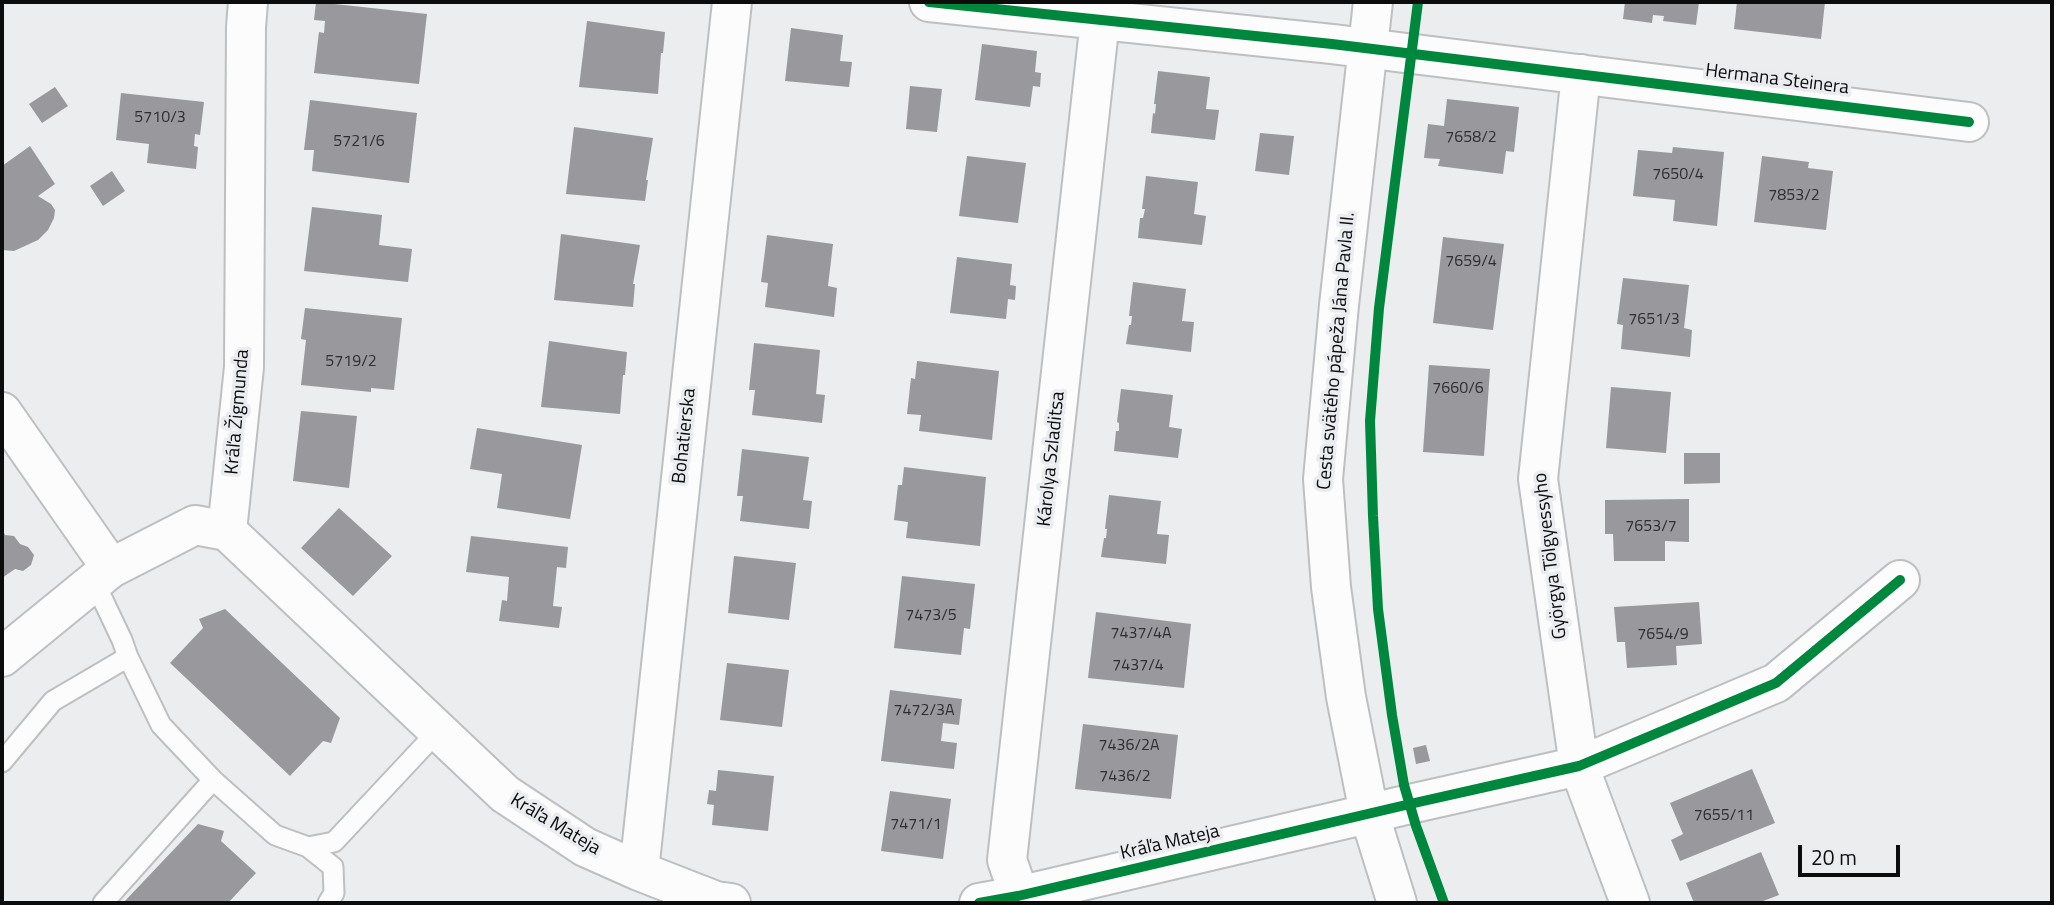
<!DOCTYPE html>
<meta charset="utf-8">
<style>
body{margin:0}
#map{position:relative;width:2054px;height:905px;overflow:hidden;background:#ecedee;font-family:"Titillium Web",sans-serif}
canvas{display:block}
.frame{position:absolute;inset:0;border:4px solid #0c0c0d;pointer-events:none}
.scale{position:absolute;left:1798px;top:845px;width:102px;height:32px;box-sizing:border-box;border:4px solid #0c0c0d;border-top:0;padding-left:9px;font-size:21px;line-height:24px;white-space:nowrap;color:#0c0c0d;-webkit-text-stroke:5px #ebecef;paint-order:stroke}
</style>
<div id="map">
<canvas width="2054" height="905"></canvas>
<div class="frame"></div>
<div class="scale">20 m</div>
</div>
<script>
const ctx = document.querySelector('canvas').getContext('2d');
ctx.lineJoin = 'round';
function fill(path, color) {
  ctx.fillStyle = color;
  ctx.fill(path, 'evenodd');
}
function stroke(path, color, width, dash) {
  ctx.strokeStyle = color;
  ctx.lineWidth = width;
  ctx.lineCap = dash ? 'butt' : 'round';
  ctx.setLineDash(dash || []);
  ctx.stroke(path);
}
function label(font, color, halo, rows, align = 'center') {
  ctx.font = font + ' "Titillium Web",sans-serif';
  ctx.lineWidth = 7;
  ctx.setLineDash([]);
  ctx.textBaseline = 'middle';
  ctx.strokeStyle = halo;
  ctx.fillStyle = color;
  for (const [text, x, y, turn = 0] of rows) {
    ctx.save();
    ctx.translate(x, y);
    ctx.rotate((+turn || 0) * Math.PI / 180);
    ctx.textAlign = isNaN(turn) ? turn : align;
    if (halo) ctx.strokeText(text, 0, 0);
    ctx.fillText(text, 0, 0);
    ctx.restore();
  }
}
const building = new Path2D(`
 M 316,2 L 427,14 L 419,84 L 314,73 L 319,32 L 324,33 L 325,21 L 314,20 Z
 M 1625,2 L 1699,2 L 1696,25 L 1663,21 L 1664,16 L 1653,15 L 1652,23 L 1623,19 Z
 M 1737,2 L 1825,2 L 1821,39 L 1734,29 Z
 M 587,21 L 665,32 L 663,53 L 661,53 L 658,94 L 579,87 Z
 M 791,28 L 843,35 L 840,61 L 852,62 L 849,87 L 785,81 Z
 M 982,44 L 1037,51 L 1035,72 L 1041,73 L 1040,87 L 1033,86 L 1030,107 L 975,100 Z
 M 1158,71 L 1210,77 L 1206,109 L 1219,110 L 1215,140 L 1151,133 L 1153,113 L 1155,114 L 1156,104 L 1154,104 Z
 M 910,86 L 942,89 L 937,132 L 906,129 Z
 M 55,87 L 68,106 L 42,123 L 29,104 Z
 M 121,93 L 204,102 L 200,135 L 195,134 L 194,146 L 198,147 L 196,169 L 147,163 L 149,144 L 116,140 Z
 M 1447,99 L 1519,107 L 1514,152 L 1506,151 L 1503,174 L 1438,166 L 1440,159 L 1424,158 L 1428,124 L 1444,126 Z
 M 310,100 L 417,113 L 409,183 L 312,171 L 314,150 L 304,150 Z
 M 574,127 L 653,138 L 646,180 L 648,180 L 645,201 L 566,194 Z
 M 1260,133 L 1294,136 L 1289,175 L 1255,171 Z
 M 30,146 L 55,184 L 38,196 L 51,204 L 55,210 L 54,218 L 48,230 L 38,240 L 14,251 L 2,250 L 2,166 Z
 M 1673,147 L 1724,152 L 1717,226 L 1673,221 L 1675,200 L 1633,196 L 1638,150 L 1672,153 Z
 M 967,156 L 1026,163 L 1018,223 L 959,216 Z
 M 1762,156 L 1809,162 L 1808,168 L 1833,171 L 1826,230 L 1754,222 Z
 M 112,171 L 125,191 L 103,206 L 90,186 Z
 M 1146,176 L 1198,182 L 1194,214 L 1206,216 L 1202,245 L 1138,238 L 1140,218 L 1143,218 L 1145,209 L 1142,209 Z
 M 312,207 L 382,215 L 379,245 L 412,249 L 408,282 L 304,271 Z
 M 561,234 L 640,245 L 633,284 L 635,284 L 633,307 L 554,300 Z
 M 767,235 L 833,244 L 828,286 L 837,288 L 834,317 L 765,307 L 768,283 L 761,282 Z
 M 1443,237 L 1504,244 L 1493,330 L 1433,323 Z
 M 957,257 L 1012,264 L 1010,285 L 1016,286 L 1015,300 L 1008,299 L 1006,319 L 950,313 Z
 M 1623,278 L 1689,285 L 1684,328 L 1692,330 L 1690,357 L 1621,349 L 1623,325 L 1617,324 Z
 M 1133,282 L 1186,289 L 1182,321 L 1194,322 L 1191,352 L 1126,344 L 1129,325 L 1131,325 L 1132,316 L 1129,316 Z
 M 305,308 L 402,318 L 394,390 L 371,388 L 371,392 L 301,385 L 306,340 L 301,339 Z
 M 549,341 L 627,352 L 625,375 L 623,375 L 620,414 L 541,407 Z
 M 754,343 L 820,350 L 816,394 L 825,395 L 822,423 L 752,415 L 755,390 L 749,390 Z
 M 917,361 L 999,371 L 992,440 L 919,431 L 921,415 L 907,414 L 911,378 L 915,379 Z
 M 1429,365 L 1490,369 L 1484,456 L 1423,452 Z
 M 1611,387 L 1671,392 L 1666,453 L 1606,448 Z
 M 1121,389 L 1173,395 L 1169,427 L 1182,429 L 1178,458 L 1114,451 L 1116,431 L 1119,431 L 1119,423 L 1117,422 Z
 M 301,411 L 357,416 L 349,488 L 293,481 Z
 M 477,428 L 582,445 L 570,519 L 497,508 L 502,474 L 470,469 Z
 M 742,449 L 809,457 L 803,500 L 812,501 L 809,529 L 740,521 L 743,496 L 737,496 Z
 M 1684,453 L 1720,453 L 1720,483 L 1684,484 Z
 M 904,467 L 986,477 L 980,546 L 906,538 L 908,522 L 894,520 L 898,485 L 902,485 Z
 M 1109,495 L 1161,501 L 1157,534 L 1169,535 L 1166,564 L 1101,557 L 1104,538 L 1106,538 L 1107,529 L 1105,529 Z
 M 1689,499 L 1689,542 L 1665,541 L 1665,561 L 1614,561 L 1613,534 L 1605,534 L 1605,500 Z
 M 339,508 L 392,556 L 353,596 L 301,548 Z
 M 2,529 L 5,535 L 14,536 L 20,544 L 28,547 L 34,555 L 31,565 L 23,571 L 15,569 L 2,578 Z
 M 471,536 L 568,547 L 566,568 L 557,567 L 553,606 L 562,607 L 559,628 L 499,621 L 502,600 L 507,601 L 509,577 L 466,572 Z
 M 734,556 L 796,563 L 789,620 L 728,613 Z
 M 902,576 L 975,584 L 970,629 L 964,628 L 961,655 L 894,648 Z
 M 1699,602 L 1702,644 L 1676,646 L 1677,665 L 1627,668 L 1625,642 L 1617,642 L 1614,607 Z
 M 225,609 L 340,718 L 331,743 L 323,741 L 290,776 L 170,663 L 203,628 L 199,619 Z
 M 1096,612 L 1191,624 L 1184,688 L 1088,678 Z
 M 727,663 L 789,670 L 782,727 L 720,720 Z
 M 890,690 L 962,699 L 959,725 L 943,723 L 941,741 L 957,743 L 954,769 L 881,761 Z
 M 1083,724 L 1178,735 L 1171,799 L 1075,789 Z
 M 1426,745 L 1430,761 L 1416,764 L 1413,748 Z
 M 1752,769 L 1775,823 L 1680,861 L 1671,840 L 1683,834 L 1670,803 Z
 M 718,770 L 774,776 L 768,831 L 712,825 L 714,805 L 707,804 L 709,790 L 716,791 Z
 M 890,791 L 951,799 L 943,859 L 881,851 Z
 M 198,824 L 224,831 L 221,841 L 256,873 L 228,903 L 123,903 Z
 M 1761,852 L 1779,895 L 1758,903 L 1694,903 L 1686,883 Z`);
const lane = new Path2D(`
 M 2,762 L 53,701 L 128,657 L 122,640 L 94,581
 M 213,780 L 275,835 L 308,847 L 334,842 L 437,732
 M 308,847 L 333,867 L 334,893 L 328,903
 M 103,903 L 213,780 L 161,725 L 128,657`);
const street = new Path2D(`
 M 929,2 L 1332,44 L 1969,122
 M 1373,2 L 1339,305 L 1323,479 L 1331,587 L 1346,697 L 1369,813 L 1397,903
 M 1581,74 L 1538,479 L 1579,766 L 1630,903
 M 2,412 L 111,568
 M 227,531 L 505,794 L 585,847 L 639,871 L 716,901 L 731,903
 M 227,531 L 244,367 L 246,27 L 248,2
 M 2,657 L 111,568 L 195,525 L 227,531
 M 639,871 L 732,2
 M 979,903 L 1018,896 L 1410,804 L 1579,766 L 1776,683 L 1900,580
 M 1022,903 L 1007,860 L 1100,20`);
const cycleway = new Path2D(`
 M 929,2 L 1332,44 L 1969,122
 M 1418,2 L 1379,308 L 1370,421 L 1373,516 L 1378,609 L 1392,715 L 1404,785 L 1416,826 L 1444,903
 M 979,903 L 1018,896 L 1410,804 L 1579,766 L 1776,683 L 1900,580`);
const numberNames = [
 ["5710/3",160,118],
 ["7658/2",1471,138],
 ["5721/6",359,142],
 ["7650/4",1678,175],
 ["7853/2",1794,196],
 ["7659/4",1471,262],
 ["7651/3",1654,320],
 ["5719/2",351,362],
 ["7660/6",1458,389],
 ["7653/7",1651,527],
 ["7473/5",931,616],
 ["7437/4A",1141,634],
 ["7654/9",1663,635],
 ["7437/4",1138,666],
 ["7472/3A",924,711],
 ["7436/2A",1129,746],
 ["7436/2",1125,777],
 ["7655/11",1724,816],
 ["7471/1",916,825]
];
const streetNames = [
 ["Hermana Steinera",1777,80,7],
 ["Cesta svätého pápeža Jána Pavla II.",1337,351,-85],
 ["Kráľa Žigmunda",238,412,-85],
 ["Bohatierska",685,436,-84],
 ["Károlya Szladitsa",1052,459,-84],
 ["Györgya Tölgyessyho",1551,556,-97],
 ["Kráľa Mateja",555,825,31],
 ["Kráľa Mateja",1170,843,-13]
];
fill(building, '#98989d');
stroke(lane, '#bebfc0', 23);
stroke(street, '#bebfc0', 42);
stroke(lane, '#fcfcfc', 19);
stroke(street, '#fcfcfc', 38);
stroke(cycleway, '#00873e', 10);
label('16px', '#2f2f31', null, numberNames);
label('19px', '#0c0c0d', '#ebecef', streetNames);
</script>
